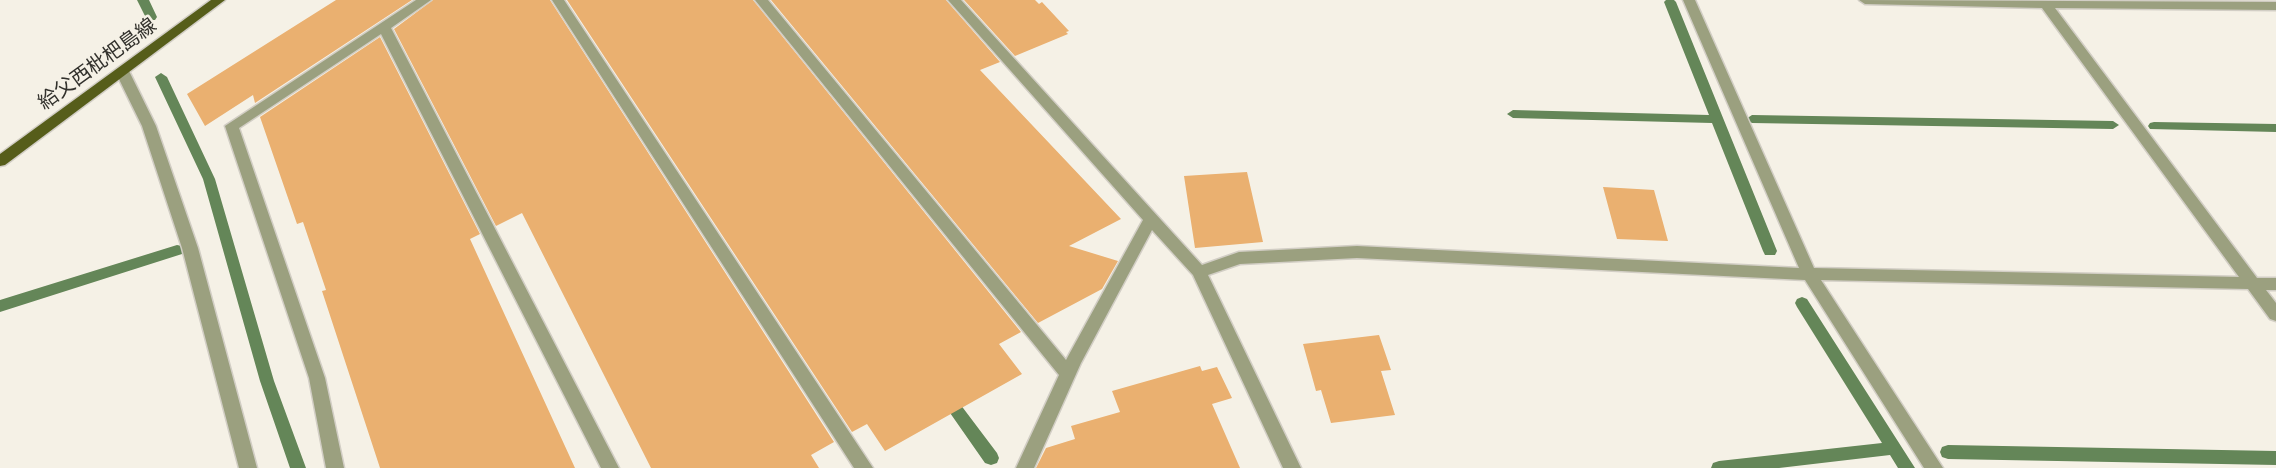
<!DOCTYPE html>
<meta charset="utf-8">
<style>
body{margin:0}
canvas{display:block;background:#f5f1e6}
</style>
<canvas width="2276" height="468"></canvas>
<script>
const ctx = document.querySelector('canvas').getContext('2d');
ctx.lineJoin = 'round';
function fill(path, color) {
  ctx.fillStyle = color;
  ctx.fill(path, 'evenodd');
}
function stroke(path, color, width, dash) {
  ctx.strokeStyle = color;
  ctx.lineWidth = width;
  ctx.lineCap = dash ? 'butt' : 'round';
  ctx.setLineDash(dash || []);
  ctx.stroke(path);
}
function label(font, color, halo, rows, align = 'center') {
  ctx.font = font + ' Roboto,"Noto Sans JP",sans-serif';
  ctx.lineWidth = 5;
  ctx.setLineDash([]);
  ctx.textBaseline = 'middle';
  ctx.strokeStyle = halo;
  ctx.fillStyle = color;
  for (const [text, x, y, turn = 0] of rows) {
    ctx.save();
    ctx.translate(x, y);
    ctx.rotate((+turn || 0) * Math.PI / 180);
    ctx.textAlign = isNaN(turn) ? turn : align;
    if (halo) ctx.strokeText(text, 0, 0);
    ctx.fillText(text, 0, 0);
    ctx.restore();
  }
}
const stream = new Path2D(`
 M 137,0 L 149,0 L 157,17 L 155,20 L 147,20 Z
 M 1666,0 L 1674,0 L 1676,2 L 1777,251 L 1775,255 L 1765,255 L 1763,251 L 1712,123 L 1513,118 L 1507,114 L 1513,110 L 1709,115 L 1664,2 Z
 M 161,73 L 167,77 L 215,179 L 274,381 L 306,468 L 290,468 L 260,381 L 203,179 L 155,77 Z
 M 1752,115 L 2113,121 L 2119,125 L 2113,129 L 1752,123 L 1746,119 Z
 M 2154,122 L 2276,124 L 2276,132 L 2150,129 L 2148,126 L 2150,123 Z
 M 177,245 L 182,246 L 184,250 L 182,254 L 0,312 L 0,300 Z
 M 1802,297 L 1807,299 L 1915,468 L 1898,468 L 1890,455 L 1779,468 L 1711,468 L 1713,463 L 1719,461 L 1882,443 L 1797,307 L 1795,303 L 1797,299 Z
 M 946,390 L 951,392 L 997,453 L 999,458 L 997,463 L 991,465 L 985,463 L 941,400 L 938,396 L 941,392 Z
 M 1948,445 L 2276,451 L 2276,465 L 1948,459 L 1942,457 L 1940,452 L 1942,447 Z`);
const building = new Path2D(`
 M 336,0 L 412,0 L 255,103 L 253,95 L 205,126 L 187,94 Z
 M 433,0 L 550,0 L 834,442 L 811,455 L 819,468 L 651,468 L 522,213 L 496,226 L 394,29 Z
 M 567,0 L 753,0 L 1021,332 L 999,344 L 1022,374 L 885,451 L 867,424 L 852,432 Z
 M 771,0 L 946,0 L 1000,62 L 980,70 L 1121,219 L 1069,246 L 1118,261 L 1102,289 L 1038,323 Z
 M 964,0 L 1035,0 L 1039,4 L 1042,2 L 1069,31 L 1066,32 L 1068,34 L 1015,56 Z
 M 380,37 L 480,234 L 470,239 L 575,468 L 380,468 L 322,291 L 326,290 L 303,222 L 297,224 L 260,117 Z
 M 1247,172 L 1263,242 L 1195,248 L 1184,176 Z
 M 1603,187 L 1654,190 L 1668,241 L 1617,239 Z
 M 1379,335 L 1391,370 L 1381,371 L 1395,415 L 1331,423 L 1321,390 L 1316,391 L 1303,344 Z
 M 1200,366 L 1202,371 L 1217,367 L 1232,398 L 1212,404 L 1240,468 L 1036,468 L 1046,448 L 1075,439 L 1071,426 L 1120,412 L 1112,391 Z`);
const minor = new Path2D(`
 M 416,0 L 431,0 L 391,28 L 619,468 L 601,468 L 381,34 L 239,128 L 325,378 L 344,468 L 326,468 L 309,378 L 225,126 Z
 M 552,0 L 564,0 L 873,468 L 854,468 Z
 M 755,0 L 768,0 L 1066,360 L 1143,220 L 948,0 L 961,0 L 1202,265 L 1239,252 L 1357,246 L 1799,268 L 1683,0 L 1695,0 L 1814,268 L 2239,277 L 2042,8 L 1865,4 L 1859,0 L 2276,2 L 2276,10 L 2055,8 L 2257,278 L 2276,278 L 2276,290 L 2266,290 L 2276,303 L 2276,321 L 2270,319 L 2248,289 L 1821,280 L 1943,468 L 1924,468 L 1805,280 L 1357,258 L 1240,264 L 1208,275 L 1301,468 L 1283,468 L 1193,275 L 1152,230 L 1081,363 L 1034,468 L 1016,468 L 1059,375 Z
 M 122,67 L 129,71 L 156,126 L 198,248 L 257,468 L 239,468 L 182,248 L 142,126 L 115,71 Z`);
const major = new Path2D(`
 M 211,0 L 225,0 L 5,165 L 0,166 L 0,154 Z`);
const streetNames = [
 ["給父西枇杷島線",98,65,-36]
];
fill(stream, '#648658');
fill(building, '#eab070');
stroke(minor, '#d2cec5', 3);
stroke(major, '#d2cec5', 3);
fill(minor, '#9ba07f');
fill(major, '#565d1a');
label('20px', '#32312c', '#f5f1e6', streetNames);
</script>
